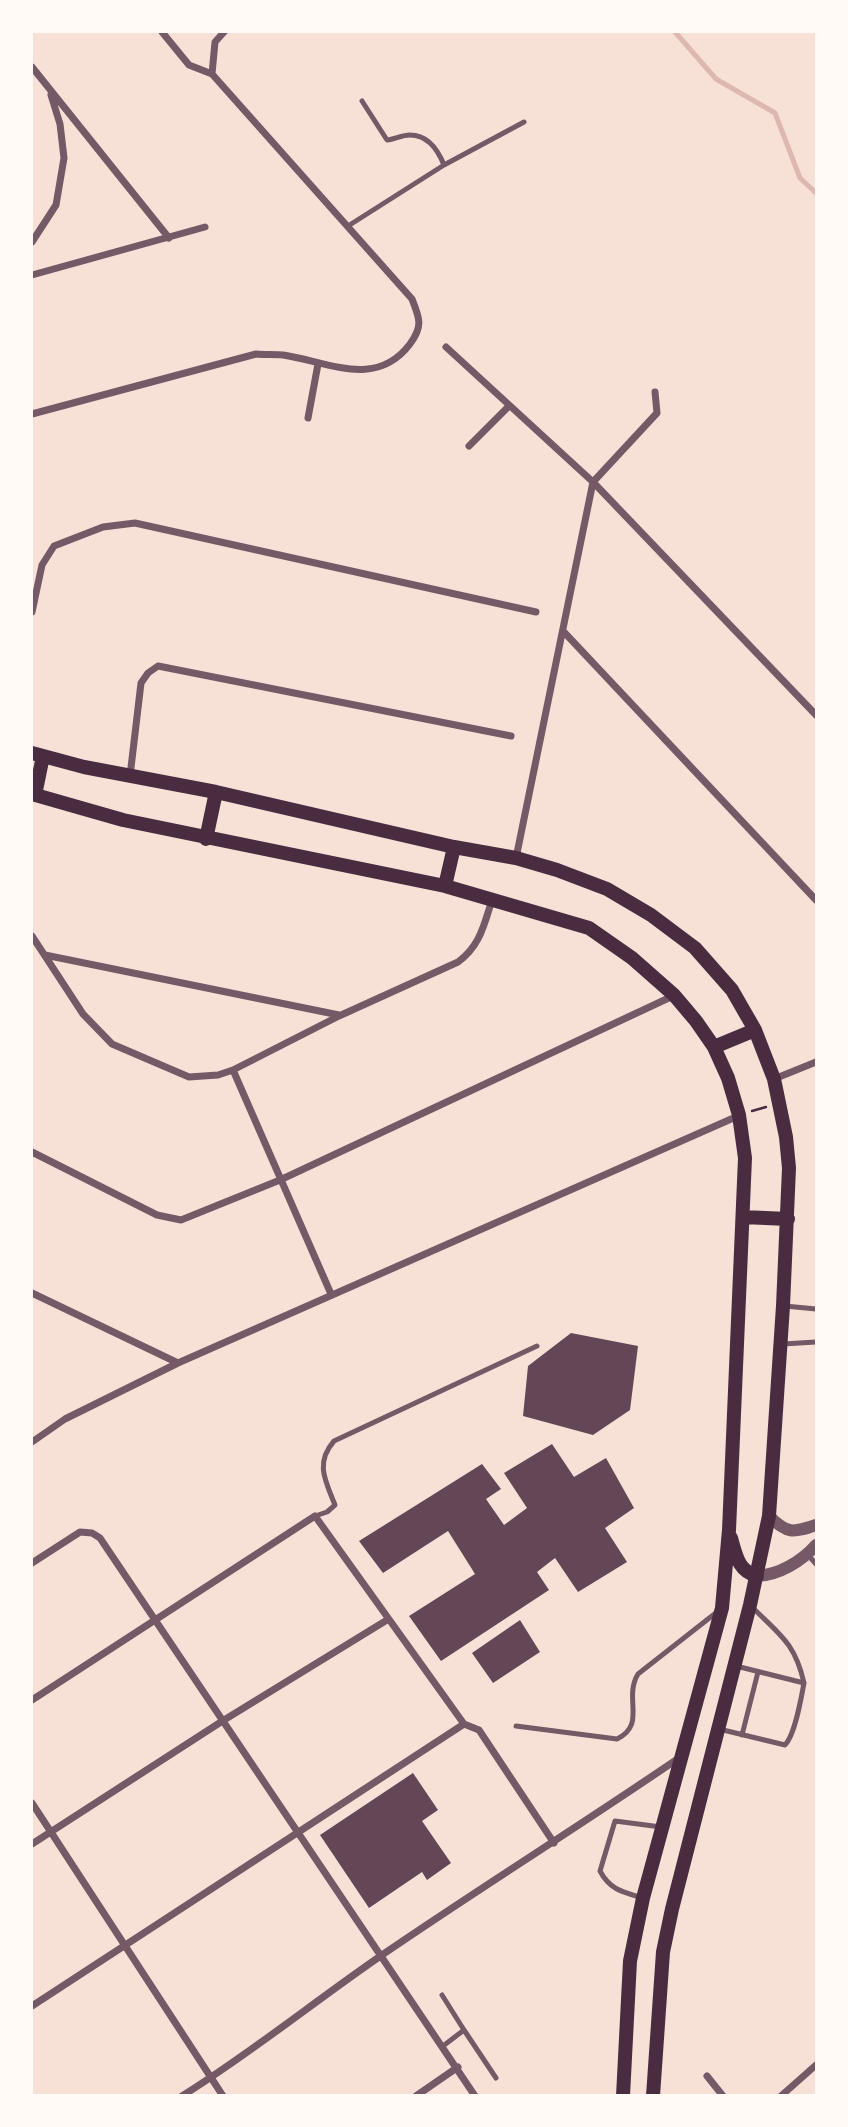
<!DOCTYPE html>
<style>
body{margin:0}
#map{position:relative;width:848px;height:2127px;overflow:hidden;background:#f7e1d7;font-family:Overpass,sans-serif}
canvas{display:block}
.frame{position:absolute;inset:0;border:33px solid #fffaf5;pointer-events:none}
</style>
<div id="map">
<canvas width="848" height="2127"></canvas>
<div class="frame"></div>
</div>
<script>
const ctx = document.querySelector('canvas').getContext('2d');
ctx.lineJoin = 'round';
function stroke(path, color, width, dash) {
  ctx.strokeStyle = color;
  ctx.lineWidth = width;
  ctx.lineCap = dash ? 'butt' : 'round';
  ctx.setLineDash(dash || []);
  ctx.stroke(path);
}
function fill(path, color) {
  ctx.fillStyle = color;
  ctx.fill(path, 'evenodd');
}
const stream = new Path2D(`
 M 675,32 L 716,79 L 775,113 L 800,178 L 816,193`);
const building = new Path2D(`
 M 571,1333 L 638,1346 L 630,1410 L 593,1435 L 523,1416 L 528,1366 Z
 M 552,1444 L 574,1477 L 606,1458 L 634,1508 L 605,1528 L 627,1562 L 578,1592 L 555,1558 L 537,1572 L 549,1590 L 441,1661 L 409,1616 L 475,1574 L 448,1531 L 383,1573 L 359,1541 L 482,1464 L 501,1489 L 486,1499 L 504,1525 L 527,1508 L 504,1473 Z
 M 520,1620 L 540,1652 L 493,1683 L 472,1653 Z
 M 413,1773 L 438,1810 L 422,1821 L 451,1863 L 427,1880 L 422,1872 L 369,1908 L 320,1835 Z`);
const path = new Path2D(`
 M 752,1111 L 766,1107`);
const service = new Path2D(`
 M 362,101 L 387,140 C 395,139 402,135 410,135 C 428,135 438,150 444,165
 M 348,226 L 444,165 L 524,122
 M 785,1306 L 816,1309
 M 783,1344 L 816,1342
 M 315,1516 L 327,1512 L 335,1505 C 325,1480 315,1463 334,1441 L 537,1346
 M 808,1555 L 816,1564
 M 752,1607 C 780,1635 795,1643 804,1683
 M 516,1726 L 617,1739 C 647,1724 623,1699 638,1674 L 717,1612
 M 719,1729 L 785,1745 C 795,1735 801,1699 804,1683 L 736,1666
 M 742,1735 L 758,1672
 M 643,1898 C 623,1892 610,1890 600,1871 L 615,1821 L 661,1827
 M 442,1995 L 464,2030
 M 443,2046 L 464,2030 L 496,2078`);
const minor = new Path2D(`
 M 32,67 L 169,238
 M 212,74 L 215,42 L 224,32
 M 32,242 L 56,205 L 64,158 L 60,124 L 51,95
 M 32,275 L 205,227
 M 446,347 L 593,482 L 816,715
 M 32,414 L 256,354 C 265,355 275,354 283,355 C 329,362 376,389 410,344 C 423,326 420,319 412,299 L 212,74 L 189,65 L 162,32
 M 308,418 L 318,364
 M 469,446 L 509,406
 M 32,612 L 42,565 L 54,546 L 103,527 L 135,523 L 536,612
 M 563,631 L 816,900
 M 130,776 L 141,683 L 148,673 L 158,666 L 511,736
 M 516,858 L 593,482 L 657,413 L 655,392
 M 32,936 L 83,1014 L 112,1044 L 189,1077 L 218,1075 L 233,1070 L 339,1016 L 458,962 C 480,946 484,925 492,900
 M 45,955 L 339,1015
 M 233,1070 L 331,1294
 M 774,1079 L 816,1062
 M 32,1152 L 157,1215 L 181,1220 L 280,1180 L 673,996
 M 32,1293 L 178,1363
 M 32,1442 L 65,1419 L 178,1363 L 738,1116
 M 32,1563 L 80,1532 L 92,1533 L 100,1538 L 475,2096
 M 32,1700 L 315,1516 L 464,1724 L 479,1730 L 554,1843
 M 32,1803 L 223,2096
 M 32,1844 L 224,1720 L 387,1620
 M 32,2006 L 464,1724
 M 707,2076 L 723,2096
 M 182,2096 C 251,2053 315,2001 382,1955 C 480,1888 581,1825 679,1758
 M 416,2096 L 458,2067
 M 781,2096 L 816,2065`);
const tertiary = new Path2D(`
 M 769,1516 C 787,1534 793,1533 816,1525
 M 757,1576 C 779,1575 802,1561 816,1545`);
const secondary = new Path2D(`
 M 32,753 L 84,767 L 216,792 L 454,847 L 516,858 L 557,870 L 607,889 L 651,915 L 695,948 L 732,990 L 755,1030 L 774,1079 L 786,1137 L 789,1168 L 783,1306 L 769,1516 L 750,1605 L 672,1909 L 663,1952 L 653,2096
 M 32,794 L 123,820 L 445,886 L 589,928 L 632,958 L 674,995 L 696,1021 L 714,1047 L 728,1078 L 739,1115 L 745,1158 L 729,1530 L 722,1608 L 643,1898 L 630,1961 L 623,2096
 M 35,795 L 43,756
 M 206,839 L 216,792
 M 445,886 L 454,847
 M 714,1047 L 755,1030
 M 743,1217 L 788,1219
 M 731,1538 C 736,1555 738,1571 757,1576`);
stroke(stream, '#dcb8b0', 5);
fill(building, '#644757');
stroke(path, '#4a2c40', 2.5);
stroke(service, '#755966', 5);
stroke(minor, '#755966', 7);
stroke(tertiary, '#755966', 12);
stroke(secondary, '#4a2c40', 14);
</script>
